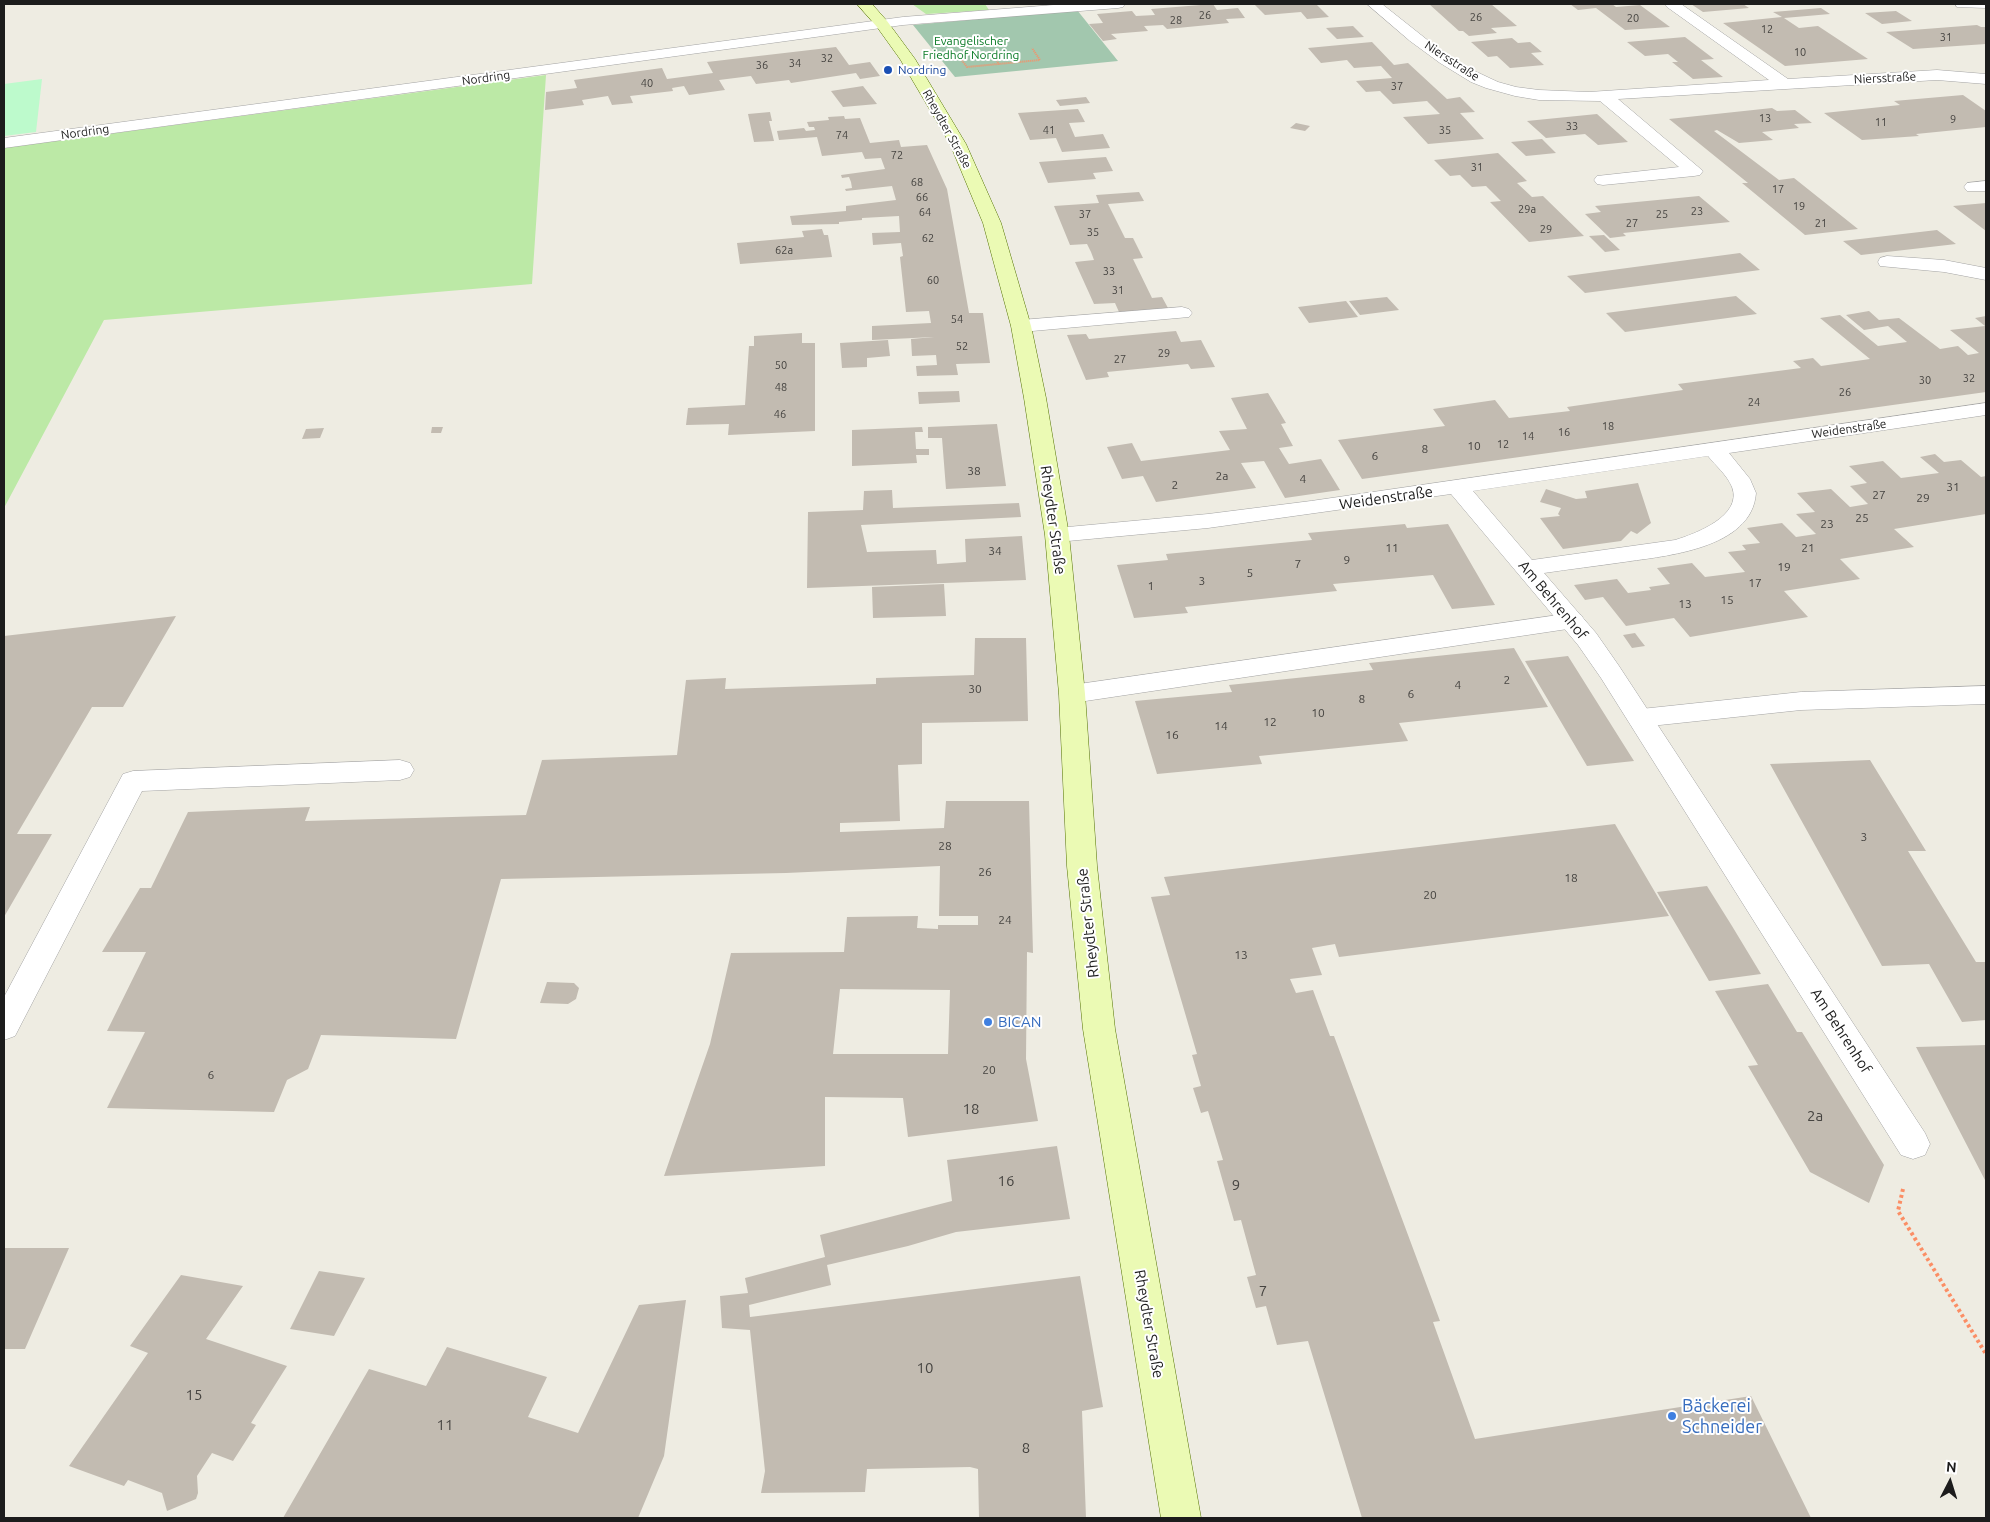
<!DOCTYPE html>
<meta charset="utf-8">
<style>
body{margin:0}
#map{position:relative;width:1990px;height:1522px;overflow:hidden;background:#eeece2;font-family:Ubuntu,sans-serif}
canvas{display:block}
.frame{position:absolute;inset:0;border:5px solid #1c1c1c;pointer-events:none}
.north{position:absolute;left:1925px;top:1457px;width:50px;height:50px;-webkit-text-stroke:4px #fff;paint-order:stroke;rotate:5deg;font-size:14px;font-weight:700;line-height:20px;text-align:center;color:#1c1c1c}
.north::after{content:'';display:block;margin:auto;width:18px;height:22px;background:#1c1c1c;clip-path:polygon(50% 0,100% 100%,50% 72%,0 100%)}
</style>
<div id="map">
<canvas width="1990" height="1522"></canvas>
<div class="frame"></div>
<div class="north">N</div>
</div>
<script>
const ctx = document.querySelector('canvas').getContext('2d');
ctx.lineJoin = 'round';
function fill(path, color) {
  ctx.fillStyle = color;
  ctx.fill(path, 'evenodd');
}
function stroke(path, color, width, dash) {
  ctx.strokeStyle = color;
  ctx.lineWidth = width;
  ctx.lineCap = dash ? 'butt' : 'round';
  ctx.setLineDash(dash || []);
  ctx.stroke(path);
}
function label(font, color, halo, rows, align = 'center') {
  ctx.font = font + ' Ubuntu,sans-serif';
  ctx.lineWidth = 4;
  ctx.setLineDash([]);
  ctx.textBaseline = 'middle';
  ctx.strokeStyle = halo;
  ctx.fillStyle = color;
  for (const [text, x, y, turn = 0] of rows) {
    ctx.save();
    ctx.translate(x, y);
    ctx.rotate((+turn || 0) * Math.PI / 180);
    ctx.textAlign = isNaN(turn) ? turn : align;
    if (halo) ctx.strokeText(text, 0, 0);
    ctx.fillText(text, 0, 0);
    ctx.restore();
  }
}
const grass = new Path2D(`
 M 912,4 L 985,4 L 989,10 L 926,14 Z
 M 546,75 L 532,284 L 104,320 L 4,508 L 4,148 Z`);
const cemetery = new Path2D(`
 M 1077,10 L 1118,61 L 955,77 L 913,25 Z`);
const park = new Path2D(`
 M 42,79 L 36,132 L 4,136 L 4,84 Z`);
const building = new Path2D(`
 M 1213,4 L 1217,10 L 1238,8 L 1245,18 L 1226,19 L 1229,23 L 1167,29 L 1163,25 L 1144,26 L 1148,31 L 1111,34 L 1117,39 L 1103,41 L 1089,24 L 1103,23 L 1097,14 L 1132,11 L 1136,16 L 1155,15 L 1151,9 Z
 M 1254,4 L 1316,4 L 1329,17 L 1307,19 L 1301,12 L 1265,15 Z
 M 1429,4 L 1491,4 L 1517,26 L 1491,28 L 1497,33 L 1469,36 L 1463,31 L 1459,31 Z
 M 1570,4 L 1612,4 L 1616,7 L 1640,5 L 1670,27 L 1625,30 L 1596,8 L 1578,10 Z
 M 1691,4 L 1743,4 L 1749,8 L 1703,12 Z
 M 1821,8 L 1830,14 L 1784,18 L 1799,28 L 1818,26 L 1868,59 L 1785,66 L 1723,23 L 1782,17 L 1773,12 Z
 M 1896,11 L 1912,21 L 1882,24 L 1865,13 Z
 M 1977,25 L 1981,27 L 1986,27 L 1986,44 L 1913,49 L 1886,32 Z
 M 1353,26 L 1364,37 L 1337,39 L 1326,28 Z
 M 1685,37 L 1714,59 L 1701,60 L 1723,77 L 1693,79 L 1672,62 L 1678,62 L 1668,54 L 1645,56 L 1627,42 Z
 M 1512,38 L 1518,43 L 1530,42 L 1542,52 L 1531,53 L 1544,65 L 1510,68 L 1497,56 L 1488,57 L 1471,42 Z
 M 1372,42 L 1394,65 L 1408,63 L 1447,99 L 1460,97 L 1475,112 L 1460,113 L 1484,139 L 1428,144 L 1403,117 L 1440,114 L 1427,101 L 1393,104 L 1380,91 L 1366,92 L 1356,81 L 1392,78 L 1381,66 L 1354,68 L 1347,60 L 1321,63 L 1308,48 Z
 M 836,47 L 849,65 L 870,62 L 880,76 L 860,79 L 856,73 L 791,83 L 789,80 L 756,84 L 751,76 L 719,80 L 725,90 L 689,95 L 684,86 L 672,88 L 673,91 L 630,96 L 633,103 L 612,105 L 608,96 L 582,100 L 584,105 L 545,110 L 546,92 L 577,88 L 574,80 L 662,68 L 667,79 L 713,73 L 707,62 Z
 M 863,86 L 877,104 L 843,107 L 831,91 Z
 M 1963,95 L 1986,111 L 1986,127 L 1916,134 L 1919,136 L 1862,140 L 1824,113 L 1900,105 L 1894,101 Z
 M 1086,97 L 1090,103 L 1060,106 L 1056,100 Z
 M 1772,108 L 1777,111 L 1795,110 L 1812,123 L 1794,124 L 1799,128 L 1762,132 L 1773,140 L 1739,143 L 1717,130 L 1714,131 L 1779,180 L 1794,178 L 1858,229 L 1805,235 L 1742,183 L 1748,183 L 1669,119 Z
 M 1078,109 L 1085,122 L 1069,123 L 1075,137 L 1103,134 L 1110,148 L 1062,152 L 1056,138 L 1030,140 L 1018,113 Z
 M 770,112 L 772,121 L 769,121 L 774,141 L 754,142 L 748,114 Z
 M 1597,114 L 1628,142 L 1598,145 L 1585,134 L 1546,138 L 1527,121 Z
 M 844,116 L 845,119 L 860,118 L 870,143 L 899,140 L 901,147 L 927,145 L 947,189 L 969,313 L 983,313 L 990,363 L 956,364 L 958,375 L 917,376 L 916,366 L 937,365 L 936,355 L 912,356 L 911,339 L 934,337 L 872,340 L 872,326 L 931,323 L 929,311 L 906,312 L 900,257 L 903,256 L 901,243 L 873,245 L 872,233 L 900,232 L 899,216 L 862,218 L 862,220 L 839,222 L 839,224 L 792,225 L 790,216 L 846,211 L 846,206 L 896,200 L 892,186 L 846,191 L 845,189 L 852,188 L 851,182 L 849,177 L 842,178 L 841,175 L 885,169 L 881,158 L 865,159 L 862,152 L 822,156 L 817,137 L 779,140 L 777,131 L 804,128 L 806,131 L 815,130 L 814,127 L 809,127 L 807,122 L 829,120 L 828,117 Z
 M 1296,123 L 1310,126 L 1305,131 L 1290,128 Z
 M 1542,139 L 1556,153 L 1526,156 L 1511,142 Z
 M 1498,153 L 1527,181 L 1517,183 L 1532,197 L 1543,196 L 1584,236 L 1529,242 L 1490,202 L 1501,201 L 1486,186 L 1472,187 L 1460,175 L 1450,176 L 1434,160 Z
 M 1106,157 L 1113,171 L 1093,173 L 1096,179 L 1048,183 L 1039,162 Z
 M 1139,192 L 1144,201 L 1108,204 L 1125,238 L 1133,238 L 1143,258 L 1133,259 L 1152,298 L 1162,297 L 1168,308 L 1119,312 L 1115,303 L 1094,304 L 1075,262 L 1094,260 L 1091,252 L 1087,244 L 1070,245 L 1054,206 L 1099,203 L 1096,195 Z
 M 1699,196 L 1730,222 L 1623,233 L 1626,236 L 1610,238 L 1585,214 L 1601,212 L 1595,206 Z
 M 1986,203 L 1986,231 L 1953,206 Z
 M 822,229 L 824,235 L 828,235 L 832,257 L 740,264 L 737,243 L 804,237 L 802,231 Z
 M 1937,230 L 1956,244 L 1861,255 L 1843,241 Z
 M 1604,235 L 1620,250 L 1605,252 L 1589,236 Z
 M 1740,253 L 1760,270 L 1585,293 L 1567,276 Z
 M 1736,296 L 1757,314 L 1625,332 L 1606,313 Z
 M 1387,297 L 1399,310 L 1360,315 L 1349,301 Z
 M 1346,301 L 1358,317 L 1309,323 L 1298,307 Z
 M 1869,311 L 1879,320 L 1899,318 L 1940,349 L 1958,346 L 1968,355 L 1979,353 L 1950,330 L 1985,326 L 1975,318 L 1986,316 L 1986,392 L 1362,479 L 1338,440 L 1445,426 L 1433,409 L 1495,400 L 1509,418 L 1570,411 L 1567,407 L 1683,390 L 1678,384 L 1801,368 L 1793,361 L 1813,358 L 1821,366 L 1870,359 L 1820,318 L 1840,315 L 1878,346 L 1907,342 L 1888,326 L 1864,330 L 1846,315 Z
 M 1176,331 L 1181,342 L 1201,340 L 1215,367 L 1191,369 L 1188,364 L 1107,372 L 1109,377 L 1086,380 L 1067,335 L 1086,334 L 1089,339 Z
 M 802,333 L 802,343 L 815,343 L 815,431 L 728,435 L 729,424 L 686,425 L 688,408 L 745,405 L 749,346 L 754,346 L 754,336 Z
 M 888,340 L 890,356 L 867,358 L 867,367 L 842,368 L 840,343 Z
 M 959,391 L 960,402 L 919,404 L 918,392 Z
 M 1268,393 L 1286,423 L 1281,424 L 1293,446 L 1279,448 L 1289,464 L 1321,459 L 1340,490 L 1285,498 L 1264,461 L 1241,463 L 1256,488 L 1156,502 L 1143,476 L 1122,479 L 1107,447 L 1132,443 L 1141,461 L 1230,450 L 1219,431 L 1247,429 L 1231,398 Z
 M 997,424 L 1006,486 L 946,489 L 942,438 L 928,438 L 928,427 Z
 M 432,427 L 443,427 L 441,433 L 431,433 Z
 M 922,427 L 923,432 L 915,432 L 916,449 L 929,449 L 929,455 L 916,455 L 917,463 L 852,466 L 852,430 Z
 M 324,428 L 320,438 L 302,439 L 306,429 Z
 M 1935,454 L 1944,462 L 1961,460 L 1981,477 L 1986,476 L 1986,514 L 1894,529 L 1914,547 L 1840,559 L 1860,579 L 1784,591 L 1808,617 L 1690,637 L 1674,618 L 1626,626 L 1603,597 L 1585,600 L 1574,585 L 1617,579 L 1628,593 L 1651,590 L 1649,587 L 1670,584 L 1657,568 L 1692,563 L 1705,577 L 1745,572 L 1728,552 L 1746,550 L 1742,545 L 1760,543 L 1747,528 L 1782,523 L 1796,537 L 1816,534 L 1796,514 L 1815,512 L 1797,493 L 1831,489 L 1850,507 L 1868,504 L 1850,486 L 1867,483 L 1849,466 L 1883,461 L 1901,478 L 1939,473 L 1920,457 Z
 M 1638,483 L 1651,523 L 1637,534 L 1631,531 L 1621,541 L 1563,549 L 1540,518 L 1560,516 L 1558,514 L 1561,508 L 1540,502 L 1546,489 L 1576,499 L 1587,498 L 1585,491 Z
 M 892,490 L 893,508 L 1019,503 L 1021,517 L 861,525 L 867,552 L 936,550 L 937,564 L 966,562 L 965,539 L 1022,536 L 1026,580 L 807,588 L 808,512 L 863,510 L 864,491 Z
 M 1405,524 L 1407,528 L 1448,524 L 1495,605 L 1452,609 L 1433,575 L 1333,584 L 1337,591 L 1185,607 L 1188,613 L 1134,618 L 1117,565 L 1168,560 L 1166,554 L 1312,540 L 1308,533 Z
 M 944,584 L 946,616 L 873,618 L 872,587 Z
 M 176,616 L 123,707 L 92,707 L 17,834 L 52,834 L 4,917 L 4,636 Z
 M 1635,633 L 1641,641 L 1645,646 L 1632,648 L 1623,635 Z
 M 975,638 L 1026,638 L 1028,721 L 922,723 L 922,764 L 898,765 L 900,821 L 840,823 L 840,832 L 944,828 L 946,801 L 1029,801 L 1033,953 L 1027,952 L 1026,1059 L 1038,1121 L 908,1137 L 903,1098 L 825,1097 L 825,1166 L 664,1176 L 710,1044 L 731,953 L 844,952 L 847,917 L 918,916 L 917,928 L 938,929 L 938,925 L 978,925 L 978,916 L 939,916 L 940,866 L 786,873 L 501,879 L 456,1039 L 321,1035 L 308,1069 L 287,1080 L 274,1112 L 107,1108 L 145,1032 L 107,1031 L 146,952 L 102,952 L 140,888 L 151,888 L 188,812 L 310,807 L 305,821 L 526,815 L 542,760 L 677,755 L 686,680 L 726,678 L 725,689 L 876,684 L 876,678 L 974,675 ZM 840,989 L 950,990 L 948,1054 L 833,1054 Z
 M 1514,648 L 1548,707 L 1399,723 L 1408,741 L 1259,756 L 1262,764 L 1157,774 L 1135,701 L 1232,692 L 1229,685 L 1373,670 L 1369,663 Z
 M 1568,656 L 1622,742 L 1634,761 L 1587,766 L 1525,661 Z
 M 1870,760 L 1926,851 L 1908,851 L 1976,962 L 1986,962 L 1986,1020 L 1962,1022 L 1929,964 L 1882,966 L 1770,764 Z
 M 1615,824 L 1669,916 L 1339,957 L 1335,944 L 1312,948 L 1322,975 L 1290,979 L 1296,993 L 1313,990 L 1330,1036 L 1334,1036 L 1440,1321 L 1433,1322 L 1475,1439 L 1751,1396 L 1811,1518 L 1362,1518 L 1308,1341 L 1277,1345 L 1266,1306 L 1256,1308 L 1247,1277 L 1256,1275 L 1241,1220 L 1234,1221 L 1217,1161 L 1223,1160 L 1208,1111 L 1201,1113 L 1193,1088 L 1201,1086 L 1192,1055 L 1197,1054 L 1151,897 L 1170,895 L 1164,877 Z
 M 1707,886 L 1732,926 L 1761,974 L 1709,981 L 1657,892 Z
 M 547,982 L 574,983 L 579,988 L 576,999 L 568,1004 L 540,1003 Z
 M 1768,984 L 1797,1032 L 1802,1032 L 1884,1165 L 1869,1203 L 1810,1172 L 1748,1066 L 1758,1065 L 1715,991 Z
 M 1986,1045 L 1986,1182 L 1916,1047 Z
 M 1057,1146 L 1070,1219 L 956,1232 L 908,1246 L 827,1265 L 831,1285 L 749,1305 L 750,1317 L 1080,1276 L 1103,1407 L 1082,1411 L 1086,1518 L 979,1518 L 978,1469 L 970,1467 L 867,1469 L 865,1492 L 761,1493 L 765,1471 L 750,1330 L 722,1328 L 720,1296 L 748,1293 L 745,1278 L 825,1257 L 820,1235 L 952,1201 L 947,1160 Z
 M 4,1248 L 69,1248 L 25,1349 L 4,1349 Z
 M 319,1271 L 365,1278 L 334,1336 L 290,1329 Z
 M 181,1275 L 243,1286 L 206,1339 L 287,1366 L 251,1423 L 256,1425 L 233,1461 L 212,1453 L 197,1476 L 198,1493 L 196,1499 L 167,1511 L 162,1493 L 128,1480 L 124,1486 L 69,1466 L 148,1353 L 130,1346 Z
 M 686,1300 L 664,1456 L 638,1518 L 283,1518 L 369,1369 L 426,1386 L 447,1347 L 547,1377 L 528,1417 L 578,1433 L 639,1305 Z`);
const pathFar1 = new Path2D(`
 M 991,52 L 999,64
 M 957,54 L 967,67 L 1040,60 L 1032,48`);
const path = new Path2D(`
 M 1903,1189 L 1898,1211 L 1986,1354`);
const lane = new Path2D(`
 M 1986,181 L 1986,191 L 1967,191 L 1964,187 L 1967,183 Z
 M 1887,256 L 1944,260 L 1986,268 L 1986,280 L 1944,272 L 1880,266 L 1878,262 L 1880,258 Z
 M 1182,307 L 1189,309 L 1192,313 L 1189,317 L 1021,332 L 1014,330 L 1011,326 L 1014,322 L 1021,320 Z
 M 1572,613 L 1581,615 L 1585,621 L 1581,627 L 1072,703 L 1063,700 L 1059,694 L 1063,688 L 1072,685 Z
 M 1986,686 L 1986,704 L 1801,710 L 1641,727 L 1632,725 L 1628,718 L 1632,711 L 1641,709 L 1801,692 Z
 M 400,760 L 410,763 L 414,770 L 410,777 L 400,780 L 142,791 L 15,1036 L 4,1040 L 4,997 L 123,774 L 133,771 Z`);
const street = new Path2D(`
 M 1066,4 L 1125,4 L 1123,7 L 1118,8 L 903,25 L 4,148 L 4,138 L 903,17 Z
 M 1367,4 L 1382,4 L 1435,46 L 1466,67 L 1498,82 L 1516,87 L 1539,90 L 1589,92 L 1769,80 L 1667,7 L 1665,4 L 1681,4 L 1788,79 L 1937,70 L 1986,74 L 1986,84 L 1937,80 L 1618,99 L 1703,171 L 1700,175 L 1694,176 L 1603,185 L 1597,184 L 1594,180 L 1597,176 L 1679,167 L 1600,101 L 1539,100 L 1515,96 L 1486,88 L 1471,82 L 1440,63 L 1410,41 Z
 M 1955,4 L 1986,4 L 1986,8 L 1957,7 Z
 M 1986,403 L 1986,415 L 1729,453 L 1750,479 L 1756,493 C 1752,549 1665,556 1624,562 C 1597,566 1570,569 1544,573 L 1596,633 L 1619,666 L 1925,1133 L 1930,1144 L 1925,1155 L 1913,1159 L 1901,1155 L 1601,678 L 1578,645 L 1451,494 L 1208,528 L 1057,542 L 1049,540 L 1045,535 L 1049,530 L 1057,528 L 1208,514 L 1311,501 ZM 1708,456 C 1716,466 1727,475 1732,487 C 1743,516 1695,534 1675,540 L 1532,560 L 1473,491 Z`);
const secondary = new Path2D(`
 M 857,4 L 872,4 L 887,21 L 915,59 L 966,144 L 1001,223 L 1031,326 L 1046,398 L 1069,535 L 1085,694 L 1097,866 L 1115,1029 L 1201,1518 L 1161,1518 L 1083,1029 L 1067,866 L 1059,694 L 1045,535 L 1024,398 L 1011,326 L 983,223 L 950,144 L 900,59 L 877,27 Z`);
const markers = [
 [888,70,5,"#1a4fb4"],
 [988,1022,5,"#3f7fe0"],
 [1672,1416,5,"#3f7fe0"]
];
const farNumbernames = [
 ["26",1205,15],
 ["26",1476,17],
 ["20",1633,18],
 ["28",1176,20],
 ["12",1767,29],
 ["31",1946,37],
 ["10",1800,52],
 ["32",827,58],
 ["34",795,63],
 ["36",762,65],
 ["40",647,83],
 ["37",1397,86],
 ["13",1765,118],
 ["9",1953,119],
 ["11",1881,122],
 ["33",1572,126],
 ["41",1049,130],
 ["35",1445,130],
 ["74",842,135],
 ["72",897,155],
 ["31",1477,167],
 ["68",917,182],
 ["17",1778,189],
 ["66",922,197],
 ["19",1799,206],
 ["29a",1527,209],
 ["23",1697,211],
 ["64",925,212],
 ["37",1085,214],
 ["25",1662,214],
 ["27",1632,223],
 ["21",1821,223],
 ["29",1546,229],
 ["35",1093,232],
 ["62",928,238],
 ["62a",784,250],
 ["33",1109,271],
 ["60",933,280],
 ["31",1118,290],
 ["54",957,319],
 ["52",962,346],
 ["29",1164,353],
 ["27",1120,359],
 ["50",781,365],
 ["32",1969,378],
 ["30",1925,380],
 ["48",781,387],
 ["26",1845,392],
 ["24",1754,402],
 ["46",780,414],
 ["18",1608,426],
 ["16",1564,432],
 ["14",1528,436],
 ["12",1503,444]
];
const farParknames = [
 ["Evangelischer",971,41],
 ["Friedhof Nordring",971,55]
];
const farStreetnames = [
 ["Niersstraße",1452,61,33],
 ["Nordring",486,78,-8],
 ["Niersstraße",1885,78,-3],
 ["Rheydter Straße",947,129,61],
 ["Nordring",85,132,-8],
 ["Weidenstraße",1849,429,-8]
];
const farTransitnames = [
 ["Nordring",898,70]
];
const numberNames = [
 ["10",1474,446],
 ["8",1425,449],
 ["6",1375,456],
 ["38",974,471],
 ["2a",1222,476],
 ["4",1303,479],
 ["2",1175,485],
 ["31",1953,487],
 ["27",1879,495],
 ["29",1923,498],
 ["25",1862,518],
 ["23",1827,524],
 ["11",1392,548],
 ["21",1808,548],
 ["34",995,551],
 ["9",1347,560],
 ["7",1298,564],
 ["19",1784,567],
 ["5",1250,573],
 ["3",1202,581],
 ["17",1755,583],
 ["1",1151,586],
 ["15",1727,600],
 ["13",1685,604],
 ["2",1507,680],
 ["4",1458,685],
 ["30",975,689],
 ["6",1411,694],
 ["8",1362,699],
 ["10",1318,713],
 ["12",1270,722],
 ["14",1221,726],
 ["16",1172,735],
 ["3",1864,837],
 ["28",945,846],
 ["26",985,872],
 ["18",1571,878],
 ["20",1430,895],
 ["24",1005,920],
 ["13",1241,955],
 ["20",989,1070],
 ["6",211,1075]
];
const streetNames = [
 ["Weidenstraße",1386,498,-8],
 ["Rheydter Straße",1053,520,82],
 ["Am Behrenhof",1553,600,50],
 ["Rheydter Straße",1088,923,-96],
 ["Am Behrenhof",1841,1031,57],
 ["Rheydter Straße",1149,1324,80]
];
const shopNames = [
 ["BICAN",998,1022]
];
const nearNumbernames = [
 ["18",971,1109],
 ["2a",1815,1116],
 ["16",1006,1181],
 ["9",1236,1185],
 ["7",1263,1291],
 ["10",925,1368],
 ["15",194,1395],
 ["11",445,1425],
 ["8",1026,1448]
];
const nearShopnames = [
 ["Bäckerei",1682,1406],
 ["Schneider",1682,1427]
];
fill(grass, '#bce9a6');
fill(cemetery, '#a2c7ae');
fill(park, '#bdfacc');
fill(building, '#c2bbb1');
stroke(lane, '#a3a3a3', 1);
stroke(street, '#a3a3a3', 1);
stroke(secondary, '#547303', 1);
stroke(pathFar1, '#fb8e65', 2, [1, 1]);
stroke(path, '#fb8e65', 4, [3, 3]);
fill(lane, '#fff');
fill(street, '#fff');
fill(secondary, '#ebfab4');
for (const [x, y, r, color] of markers) {
  const dot = new Path2D();
  dot.arc(x, y, r, 0, 2 * Math.PI);
  ctx.fillStyle = color;
  ctx.fill(dot);
  stroke(dot, '#fff', 2);
}
label('11px', '#464441', null, farNumbernames);
label('12px', '#0a7b26', '#fff', farParknames);
label('12px', '#1c1c1c', '#fff', farStreetnames);
label('12px', '#164399', '#fff', farTransitnames, 'left');
label('12px', '#464441', null, numberNames);
label('15px', '#1c1c1c', '#fff', streetNames);
label('15px', '#366cbe', '#fff', shopNames, 'left');
label('15px', '#464441', null, nearNumbernames);
label('18px', '#366cbe', '#fff', nearShopnames, 'left');
</script>
